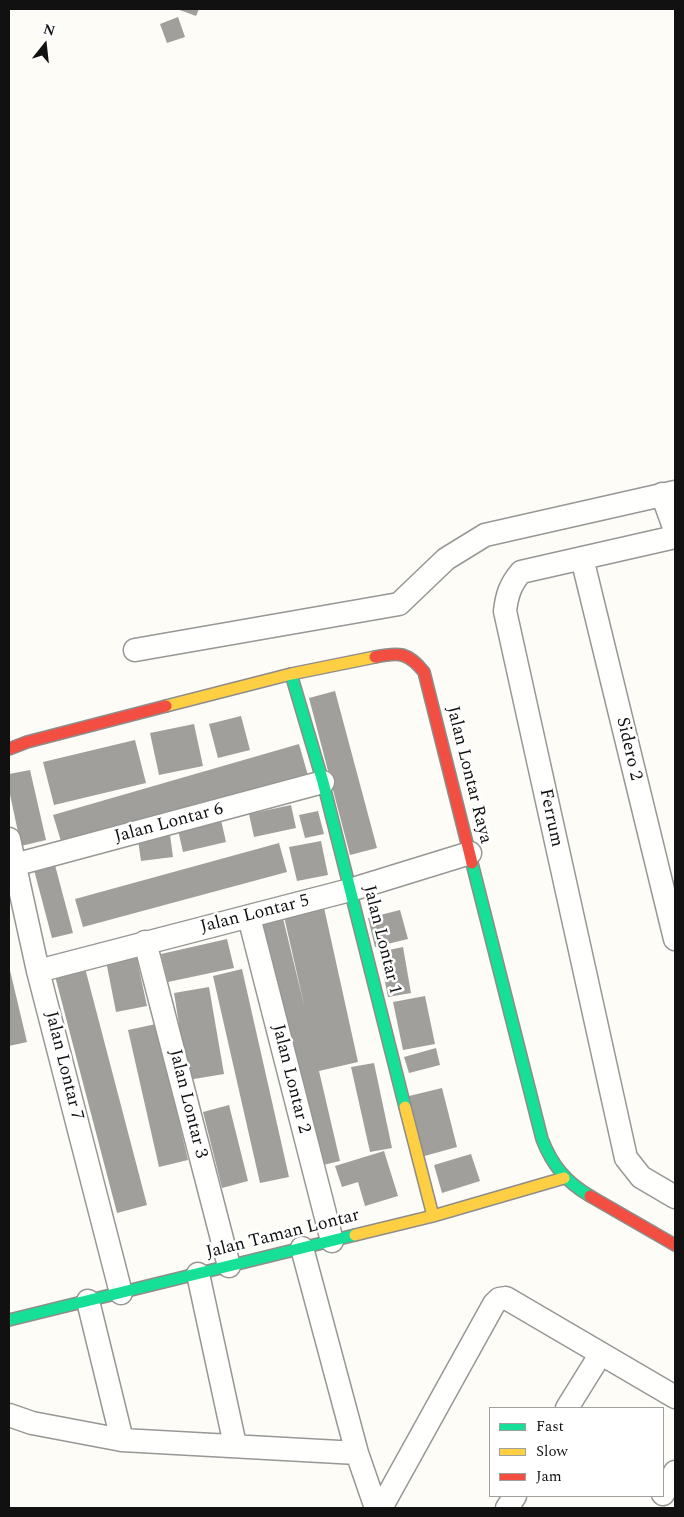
<!DOCTYPE html>
<style>
body{margin:0}
#map{position:relative;width:684px;height:1517px;overflow:hidden;background:#fdfcf7;font-family:Spectral,serif}
canvas{display:block}
.frame{position:absolute;inset:0;border:10px solid #111;pointer-events:none}
.legend{position:absolute;left:489px;top:1407px;width:175px;height:90px;box-sizing:border-box;background:#fff;border:1px solid #a0a0a0;margin:0;padding:6px 9px;list-style:none;font-size:15px;color:#111}
.legend li{display:flex;align-items:center;gap:10px;height:25px}
.legend b{width:25px;border:1px solid #a0a0a0}
.north{position:absolute;left:20px;top:20px;width:50px;height:50px;-webkit-text-stroke:4px #fff;paint-order:stroke;rotate:16deg;font-size:14px;font-weight:700;line-height:20px;text-align:center;color:#111}
.north::after{content:'';display:block;margin:auto;width:18px;height:22px;background:#111;clip-path:polygon(50% 0,100% 100%,50% 72%,0 100%)}
</style>
<div id="map">
<canvas width="684" height="1517"></canvas>
<div class="frame"></div>
<ul class="legend">
<li><b style="height:6px;background:#16e098"></b>Fast</li>
<li><b style="height:6px;background:#ffcf43"></b>Slow</li>
<li><b style="height:6px;background:#f24e42"></b>Jam</li>
</ul>
<div class="north">N</div>
</div>
<script>
const ctx = document.querySelector('canvas').getContext('2d');
ctx.lineJoin = 'round';
function fill(path, color) {
  ctx.fillStyle = color;
  ctx.fill(path, 'evenodd');
}
function stroke(path, color, width, dash) {
  ctx.strokeStyle = color;
  ctx.lineWidth = width;
  ctx.lineCap = dash ? 'butt' : 'round';
  ctx.setLineDash(dash || []);
  ctx.stroke(path);
}
function label(font, color, halo, rows, align = 'center') {
  ctx.font = font + ' Spectral,serif';
  ctx.lineWidth = 5;
  ctx.setLineDash([]);
  ctx.textBaseline = 'middle';
  ctx.strokeStyle = halo;
  ctx.fillStyle = color;
  for (const [text, x, y, turn = 0] of rows) {
    ctx.save();
    ctx.translate(x, y);
    ctx.rotate((+turn || 0) * Math.PI / 180);
    ctx.textAlign = isNaN(turn) ? turn : align;
    if (halo) ctx.strokeText(text, 0, 0);
    ctx.fillText(text, 0, 0);
    ctx.restore();
  }
}
const building = new Path2D(`
 M 177,9 L 199,9 L 196,16 Z
 M 178,17 L 185,37 L 167,43 L 160,24 Z
 M 335,691 L 377,848 L 350,855 L 309,698 Z
 M 241,716 L 250,750 L 218,758 L 209,724 Z
 M 194,724 L 203,766 L 159,775 L 150,733 Z
 M 135,740 L 146,783 L 54,805 L 43,762 Z
 M 299,744 L 309,779 L 64,851 L 53,815 Z
 M 30,770 L 46,840 L 21,846 L 9,790 L 9,774 Z
 M 291,805 L 296,828 L 254,837 L 249,814 Z
 M 318,811 L 324,834 L 305,838 L 299,815 Z
 M 221,820 L 226,842 L 183,852 L 178,830 Z
 M 170,835 L 173,857 L 141,861 L 138,840 Z
 M 321,841 L 328,875 L 297,881 L 289,847 Z
 M 279,843 L 287,872 L 83,927 L 75,899 Z
 M 55,865 L 73,933 L 52,938 L 34,870 Z
 M 323,903 L 358,1062 L 319,1071 L 340,1161 L 319,1166 L 261,918 L 282,914 L 305,1009 L 283,912 Z
 M 400,910 L 408,939 L 375,947 L 368,918 Z
 M 227,939 L 234,968 L 168,982 L 161,954 Z
 M 403,947 L 411,993 L 388,997 L 379,952 Z
 M 136,955 L 147,1006 L 116,1012 L 106,961 Z
 M 9,966 L 27,1042 L 9,1046 Z
 M 85,968 L 147,1205 L 117,1213 L 55,976 Z
 M 242,969 L 289,1177 L 260,1183 L 213,976 Z
 M 209,987 L 224,1074 L 188,1080 L 174,993 Z
 M 425,996 L 435,1044 L 403,1050 L 393,1002 Z
 M 156,1024 L 188,1160 L 159,1167 L 128,1030 Z
 M 436,1048 L 440,1065 L 409,1073 L 404,1057 Z
 M 374,1063 L 392,1148 L 370,1152 L 351,1067 Z
 M 442,1088 L 457,1147 L 421,1157 L 405,1097 Z
 M 229,1105 L 248,1181 L 222,1188 L 203,1112 Z
 M 384,1151 L 398,1196 L 365,1206 L 358,1182 L 342,1187 L 335,1166 Z
 M 471,1154 L 480,1181 L 442,1193 L 434,1165 Z`);
const street = new Path2D(`
 M 662,494 L 675,530
 M 675,537 L 521,572 C 510,585 507,595 505,611 L 626,1158 L 641,1177 L 675,1197
 M 582,558 L 675,939
 M 135,650 L 399,604 L 446,559 L 485,535 L 675,492
 M 9,839 L 38,971 L 121,1293
 M 14,865 L 323,782
 M 249,917 L 332,1241
 M 145,942 L 229,1266
 M 38,971 L 350,890 L 470,853
 M 302,1248 L 357,1453 L 376,1508
 M 198,1274 L 235,1445
 M 88,1301 L 122,1440
 M 567,1408 L 600,1355
 M 9,1415 L 32,1423 L 122,1440 L 357,1453
 M 663,1494 L 675,1472
 M 381,1508 L 494,1304 L 499,1299 L 506,1298 L 675,1397
 M 507,1508 L 515,1496`);
const fast = new Path2D(`
 M 291,674 L 323,782 L 405,1107
 M 472,863 L 542,1139 C 552,1165 566,1182 590,1196
 M 9,1320 L 355,1235`);
const slow = new Path2D(`
 M 166,706 L 291,674 L 375,657
 M 405,1107 L 433,1216
 M 355,1235 L 433,1216 L 564,1178`);
const jam = new Path2D(`
 M 375,657 C 399,652 408,652 424,672 L 472,863
 M 9,749 L 27,742 L 166,706
 M 590,1196 L 675,1245`);
const streetNames = [
 ["Sidero 2",628,749,77],
 ["Jalan Lontar Raya",468,775,76],
 ["Ferrum",550,818,78],
 ["Jalan Lontar 6",169,824,-15],
 ["Jalan Lontar 5",255,915,-14],
 ["Jalan Lontar 1",381,940,76],
 ["Jalan Lontar 7",63,1066,76],
 ["Jalan Lontar 2",290,1079,76],
 ["Jalan Lontar 3",187,1104,76],
 ["Jalan Taman Lontar",283,1235,-14]
];
fill(building, '#a19f9c');
stroke(street, '#979795', 25);
stroke(fast, '#8e8d8b', 14);
stroke(slow, '#8e8d8b', 14);
stroke(jam, '#8e8d8b', 14);
stroke(street, '#fffffe', 22);
stroke(fast, '#16e098', 11);
stroke(slow, '#ffcf43', 11);
stroke(jam, '#f24e42', 11);
label('18px', '#111', '#fff', streetNames);
</script>
